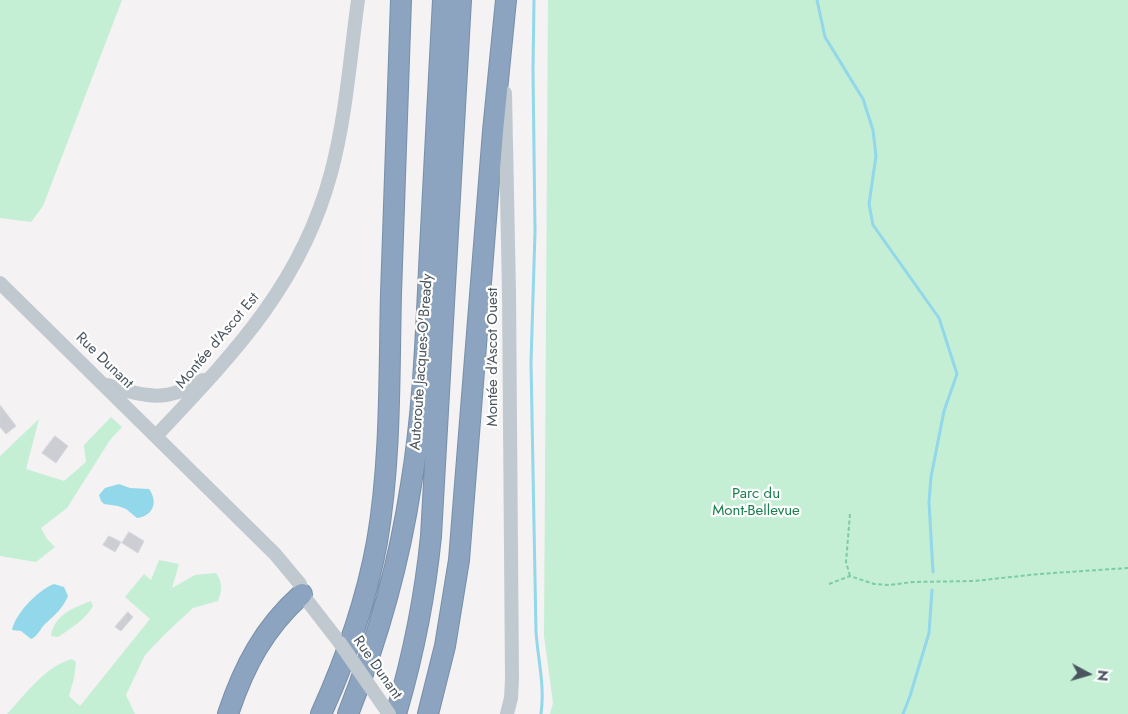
<!DOCTYPE html>
<meta charset="utf-8">
<style>
body{margin:0}
#map{position:relative;width:1128px;height:714px;overflow:hidden;background:#f4f2f2;font-family:Jost,sans-serif}
canvas{display:block}
.north{position:absolute;left:1063px;top:649px;width:50px;height:50px;-webkit-text-stroke:4px #fff;paint-order:stroke;rotate:96deg;font-size:14px;font-weight:700;line-height:20px;text-align:center;color:#4a555f}
.north::after{content:'';display:block;margin:auto;width:18px;height:22px;background:#4a555f;clip-path:polygon(50% 0,100% 100%,50% 72%,0 100%)}
</style>
<div id="map">
<canvas width="1128" height="714"></canvas>
<div class="north">N</div>
</div>
<script>
const ctx = document.querySelector('canvas').getContext('2d');
ctx.lineJoin = 'round';
function fill(path, color) {
  ctx.fillStyle = color;
  ctx.fill(path, 'evenodd');
}
function stroke(path, color, width, dash) {
  ctx.strokeStyle = color;
  ctx.lineWidth = width;
  ctx.lineCap = dash ? 'butt' : 'round';
  ctx.setLineDash(dash || []);
  ctx.stroke(path);
}
function label(font, color, halo, rows, align = 'center') {
  ctx.font = font + ' Jost,sans-serif';
  ctx.lineWidth = 4.5;
  ctx.setLineDash([]);
  ctx.textBaseline = 'middle';
  ctx.strokeStyle = halo;
  ctx.fillStyle = color;
  for (const [text, x, y, turn = 0] of rows) {
    ctx.save();
    ctx.translate(x, y);
    ctx.rotate((+turn || 0) * Math.PI / 180);
    ctx.textAlign = isNaN(turn) ? turn : align;
    if (halo) ctx.strokeText(text, 0, 0);
    ctx.fillText(text, 0, 0);
    ctx.restore();
  }
}
const green = new Path2D(`
 M 0,0 L 122,0 L 43,206 L 31,222 L 0,218 Z
 M 548,0 L 1128,0 L 1128,714 L 550,714 L 553,703 L 544,636 Z
 M 111,417 L 122,427 L 110,440 L 67,508 L 41,528 L 47,539 L 55,547 L 36,562 L 0,556 L 0,456 L 39,419 L 26,469 L 64,481 L 86,462 L 84,445 Z
 M 159,560 L 179,564 L 172,588 L 195,575 L 216,573 C 223,582 222,591 218,601 L 193,608 L 164,635 L 145,655 L 126,695 L 135,714 L 7,714 C 26,694 44,667 72,659 L 76,662 L 74,678 L 69,696 L 80,706 L 150,619 L 125,597 L 144,574 L 151,580 Z
 M 91,601 L 93,606 C 86,619 70,629 58,637 L 51,636 C 54,615 73,608 91,601 Z`);
const water = new Path2D(`
 M 119,484 L 130,488 L 149,489 C 158,501 154,516 137,518 L 126,509 L 118,506 L 104,504 L 101,501 L 99,495 L 105,488 Z
 M 54,584 L 64,587 L 68,596 C 63,608 55,615 45,624 C 40,629 38,636 31,639 L 21,631 L 12,630 C 15,614 38,590 54,584 Z`);
const stream = new Path2D(`
 M 534,0 L 533,69 L 535,232 L 531,362 L 536,632 C 538,660 545,686 541,714
 M 817,0 L 825,37 L 863,99 L 873,130 L 876,156 L 869,204 L 873,225 L 939,318 L 957,374 L 944,411 L 931,477 L 929,502 L 933,572
 M 903,714 L 910,696 L 929,633 L 932,590`);
const building = new Path2D(`
 M 0,405 L 16,426 L 6,434 L 0,427 Z
 M 55,436 L 68,446 L 56,463 L 42,453 Z
 M 129,532 L 144,541 L 138,553 L 122,543 Z
 M 109,536 L 121,542 L 115,552 L 103,545 Z
 M 128,612 L 133,617 L 121,631 L 115,627 Z`);
const path = new Path2D(`
 M 850,514 L 846,562 L 850,576
 M 829,584 L 850,576 L 874,584 L 889,585 L 913,582 L 974,581 L 1039,574 L 1128,568`);
const minor = new Path2D(`
 M 505,93 L 509,293 L 512,679 L 511,698 L 507,714
 M 0,283 L 275,554 L 300,584 L 302,594 L 340,643
 M 107,385 C 147,397 166,403 203,380
 M 156,436 C 233,354 301,285 331,173 C 346,117 350,58 358,0`);
const highway = new Path2D(`
 M 228,714 C 244,666 264,628 302,594
 M 321,714 C 346,659 366,602 377,542 C 391,461 389,376 391,294 C 395,196 398,98 401,0
 M 348,714 C 377,641 399,564 411,485 C 424,407 426,328 430,249 C 434,166 439,83 443,0
 M 396,714 C 413,656 425,597 431,536 L 461,0
 M 428,714 L 445,646 L 459,560 L 493,131 L 506,0`);
const minorBridge = new Path2D(`
 M 340,643 L 389,714`);
const streetNames = [
 ["Montée d'Ascot Est",218,341,-50],
 ["Montée d'Ascot Ouest",493,357,-90],
 ["Rue Dunant",104,361,44],
 ["Autoroute Jacques-O'Bready",422,362,-86],
 ["Rue Dunant",377,668,55]
];
const parkNames = [
 ["Parc du",756,494],
 ["Mont-Bellevue",756,511]
];
fill(green, '#c4efd5');
fill(water, '#92d7ea');
stroke(stream, '#92d7ea', 3);
fill(building, '#ccced4');
stroke(building, '#d7d8dd', 1);
stroke(highway, '#778faa', 22);
stroke(path, '#7ccca5', 2, [4, 2.5]);
stroke(minor, '#c1c9d0', 14);
stroke(highway, '#8ca4bf', 20);
stroke(minorBridge, '#c1c9d0', 14);
label('15px', '#4a555f', '#fff', streetNames);
label('15px', '#1b814e', '#fff', parkNames);
</script>
